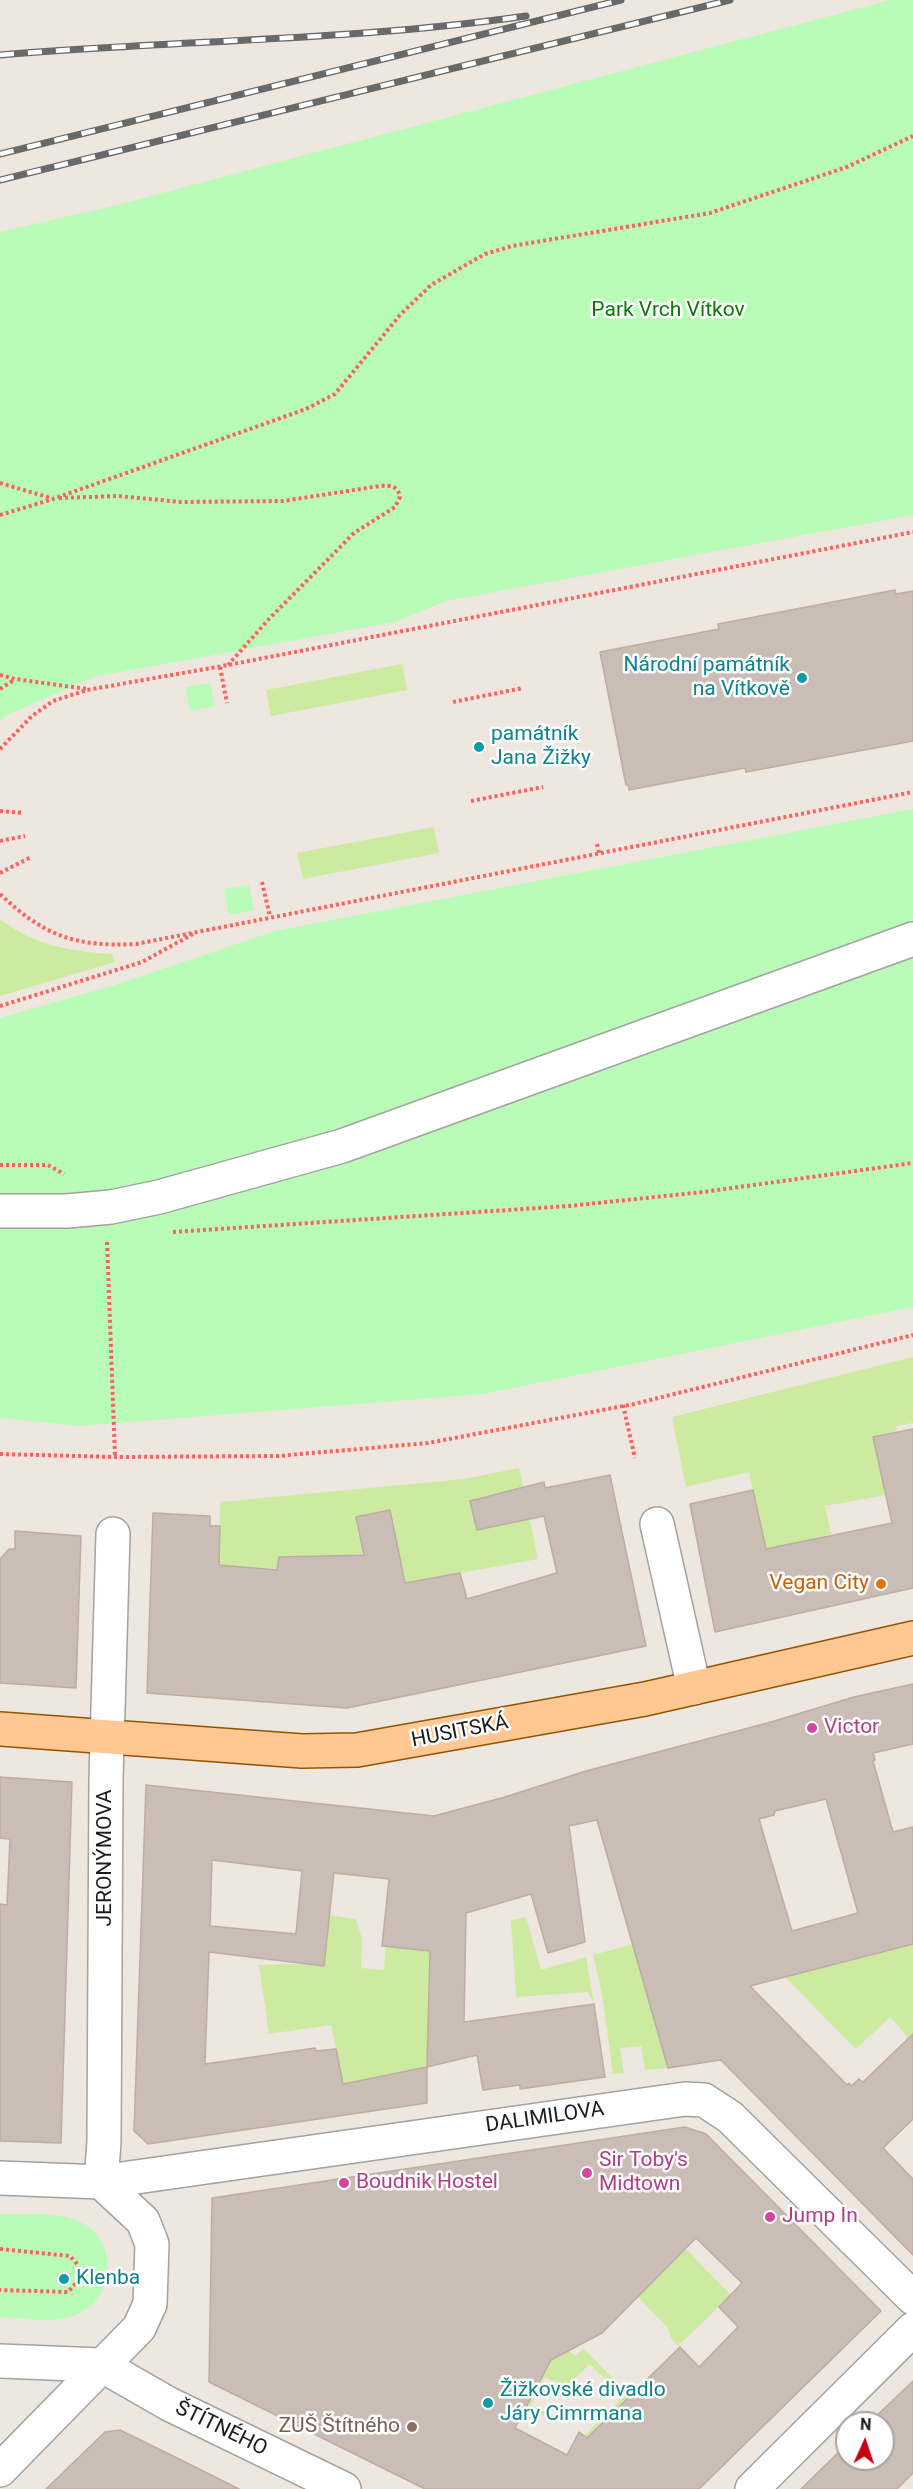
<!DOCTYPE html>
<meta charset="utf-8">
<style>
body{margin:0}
#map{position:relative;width:913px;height:2489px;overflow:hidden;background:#ede7df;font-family:Roboto,sans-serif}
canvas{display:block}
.north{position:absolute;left:835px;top:2411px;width:60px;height:60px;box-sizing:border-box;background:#fff;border:2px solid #a4a4a4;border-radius:50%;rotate:3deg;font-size:16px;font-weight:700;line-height:24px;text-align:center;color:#1b1b1b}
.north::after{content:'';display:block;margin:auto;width:21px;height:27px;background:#c50011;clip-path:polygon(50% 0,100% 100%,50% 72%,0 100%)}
</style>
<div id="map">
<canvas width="913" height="2489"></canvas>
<div class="north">N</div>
</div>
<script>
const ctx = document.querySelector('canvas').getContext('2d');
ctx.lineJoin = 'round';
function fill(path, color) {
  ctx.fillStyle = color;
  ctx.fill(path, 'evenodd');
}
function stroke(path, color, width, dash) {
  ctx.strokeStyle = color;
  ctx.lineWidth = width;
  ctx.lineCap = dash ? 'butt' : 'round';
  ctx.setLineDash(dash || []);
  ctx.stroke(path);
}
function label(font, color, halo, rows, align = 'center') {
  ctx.font = font + ' Roboto,sans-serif';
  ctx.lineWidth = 5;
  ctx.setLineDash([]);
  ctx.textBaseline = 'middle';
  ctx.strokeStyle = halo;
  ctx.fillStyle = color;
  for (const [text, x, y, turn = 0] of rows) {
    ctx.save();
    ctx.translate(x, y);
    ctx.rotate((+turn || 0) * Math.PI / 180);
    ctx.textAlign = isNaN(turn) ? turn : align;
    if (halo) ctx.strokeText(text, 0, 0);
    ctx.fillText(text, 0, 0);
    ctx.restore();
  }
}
const grass = new Path2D(`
 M 402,664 L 407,690 L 271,716 L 266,690 Z
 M 434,827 L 439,853 L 303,879 L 297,853 Z
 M 0,919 C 34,945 71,952 113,954 L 115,962 L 0,996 Z
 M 913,1357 L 913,1423 L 896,1426 L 897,1432 L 873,1437 L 886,1495 L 825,1506 L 831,1534 L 803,1541 L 804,1548 L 767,1555 L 749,1472 L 686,1487 L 672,1417 Z
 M 519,1468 L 538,1559 L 405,1583 L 389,1510 L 356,1518 L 363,1554 L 279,1557 L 277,1570 L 219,1566 L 220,1502 L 464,1479 ZM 487,1496 L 494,1527 L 478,1530 L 470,1501 Z
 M 329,1915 L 356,1919 L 362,1939 L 361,1968 L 384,1970 L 386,1946 L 430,1951 L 427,2067 L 343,2084 L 331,2025 L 269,2034 L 259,1965 L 293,1964 L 324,1966 Z
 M 526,1917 L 541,1970 L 586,1957 L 594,2004 L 588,1992 L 516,1997 L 511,1920 Z
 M 913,1943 L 913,2050 L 905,2042 L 907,2036 L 890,2017 L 856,2049 L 784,1976 Z
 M 633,1944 L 668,2068 L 645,2070 L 641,2046 L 620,2048 L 624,2073 L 613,2074 L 602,1994 L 593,1955 Z
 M 685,2248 L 731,2295 L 678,2346 L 671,2338 L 667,2327 L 637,2296 Z
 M 559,2345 L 576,2356 L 583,2348 L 629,2395 L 587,2438 L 584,2436 L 623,2397 L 590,2364 L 566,2387 L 545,2377 L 531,2405 L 555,2418 L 557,2423 L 526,2407 Z`);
const park = new Path2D(`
 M 890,0 L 913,0 L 913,515 L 446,601 L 395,622 L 93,677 L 5,716 L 0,721 L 0,232 L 117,205 Z
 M 210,683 L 215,706 L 190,711 L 185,687 Z
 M 913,809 L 913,1307 L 483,1394 L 79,1426 L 0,1418 L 0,1018 L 115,985 L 275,931 Z
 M 249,885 L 254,910 L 229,915 L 224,889 Z
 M 0,2214 C 25,2215 55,2211 78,2221 C 117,2236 117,2293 82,2312 C 60,2325 25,2318 0,2317 Z`);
const building = new Path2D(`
 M 895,590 L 896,594 L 913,591 L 913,741 L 746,772 L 745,768 L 629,790 L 628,784 L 626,785 L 600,652 L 719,629 L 718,624 Z
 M 913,1429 L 913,1588 L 715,1632 L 690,1504 L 753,1490 L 766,1549 L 892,1523 L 873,1437 Z
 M 610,1475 L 646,1646 L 347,1708 L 147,1693 L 153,1513 L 210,1516 L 210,1526 L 220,1526 L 219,1565 L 277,1570 L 279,1557 L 364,1555 L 356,1517 L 390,1510 L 405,1583 L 460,1573 L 467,1599 L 557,1573 L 544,1516 L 477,1530 L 470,1501 L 544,1482 L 545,1488 Z
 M 15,1531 L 81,1536 L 76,1688 L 0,1683 L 0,1559 L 9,1549 L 15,1549 Z
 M 913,1684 L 913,1744 L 873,1753 L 875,1760 L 873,1761 L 893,1832 L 913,1827 L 913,1944 L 750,1986 L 847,2085 L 849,2083 L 851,2086 L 859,2079 L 863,2082 L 913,2034 L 913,2119 L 883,2148 L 913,2179 L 913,2255 L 721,2060 L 668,2068 L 597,1820 L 569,1826 L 585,1942 L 548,1953 L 531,1894 L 466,1913 L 464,2022 L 594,2004 L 605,2077 L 520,2089 L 520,2085 L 483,2090 L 477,2055 L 427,2067 L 427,2103 L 148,2144 L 134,2131 L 146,1785 L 434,1816 L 505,1797 L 586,1771 L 771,1722 L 854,1697 ZM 826,1799 L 858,1913 L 792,1931 L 759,1819 L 774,1815 L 775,1811 ZM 212,1860 L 302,1871 L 296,1934 L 210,1926 ZM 334,1873 L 389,1879 L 382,1946 L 430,1951 L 427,2067 L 343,2084 L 336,2049 L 316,2051 L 315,2048 L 205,2064 L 209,1952 L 324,1966 Z
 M 0,1777 L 72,1782 L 61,2143 L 0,2141 L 0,1904 L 7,1905 L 10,1839 L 0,1838 Z
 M 685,2127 L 706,2134 L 881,2311 L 699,2489 L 425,2489 L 209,2382 L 212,2198 ZM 696,2238 L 742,2283 L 719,2307 L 738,2327 L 699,2367 L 680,2347 L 587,2438 L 579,2432 L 567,2455 L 515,2428 L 551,2360 L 602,2333 Z
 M 913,2381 L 913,2473 L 897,2489 L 801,2489 L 847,2444 L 847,2459 L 883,2459 L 883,2423 L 869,2423 Z
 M 120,2430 L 185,2462 L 239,2489 L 46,2489 L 105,2432 Z`);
const path = new Path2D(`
 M 0,483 L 51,498
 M 59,498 L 118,496 L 181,502 L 283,501 L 380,486 C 390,485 398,486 400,497 L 395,507 L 354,533 L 269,619 L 228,665
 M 0,515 L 53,499 L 306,409 L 335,394 L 400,315 L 431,285 L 485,254 L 512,246 L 710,213 L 847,167 L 913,136
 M 220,667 L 227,703
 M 0,675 L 15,679 L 87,689
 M 0,689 L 14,680
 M 453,702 L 523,688
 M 0,749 L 32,716 L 53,701 L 87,690 L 228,665 L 913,532
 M 471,801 L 543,787
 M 0,811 L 23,813
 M 0,841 L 25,836
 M 597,844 L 599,853
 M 0,873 L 31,857
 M 262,882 L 270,917
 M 0,894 C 44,936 75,947 136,944 L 913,792
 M 0,1006 L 142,962 L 193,934
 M 0,1165 L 48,1165 L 64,1174
 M 173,1232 L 569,1206 L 703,1192 L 913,1163
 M 107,1242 L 115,1457
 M 623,1405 L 635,1458
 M 0,1454 L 115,1457 L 278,1456 L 428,1443 L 634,1404 L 913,1335
 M 0,2249 L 70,2256 L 78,2265 L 78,2281 L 68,2292 L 0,2290`);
const minor = new Path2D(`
 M 0,1211 L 67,1211 L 111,1207 L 159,1197 L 342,1146 L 913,939
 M 657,1524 L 694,1688
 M 0,2178 L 101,2182 L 685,2099 L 704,2100 L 730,2117 L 913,2298
 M 101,2182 L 104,2142 L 106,1779 L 113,1534
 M 0,2361 L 101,2365 L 169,2404 L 344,2489
 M 0,2470 L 139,2328 L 150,2304 L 152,2244 L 143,2221 L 101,2182
 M 752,2489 L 913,2329`);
const major = new Path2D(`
 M 0,1729 L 302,1751 L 357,1750 L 645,1699 L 913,1638`);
const rail = new Path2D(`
 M 0,55 C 175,40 352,41 526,16
 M 0,154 L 621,0
 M 0,180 L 730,0`);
const markers = [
 [802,678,6,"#0f9aa8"],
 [479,747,6,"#0f9aa8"],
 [881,1584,6,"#e8710a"],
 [812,1728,6,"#d1479c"],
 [587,2173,6,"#d1479c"],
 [344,2183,6,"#d1479c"],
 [770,2217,6,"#d1479c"],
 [64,2279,6,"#0f9aa8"],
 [488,2403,6,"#0f9aa8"],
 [412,2427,6,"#8d6e63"]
];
const parkNames = [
 ["Park Vrch Vítkov",668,311]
];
const cultureNames = [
 ["Národní památník",790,666,"right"],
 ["na Vítkově",790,690,"right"],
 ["památník",491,735],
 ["Jana Žižky",491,759],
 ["Klenba",76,2279],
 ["Žižkovské divadlo",500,2391],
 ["Járy Cimrmana",500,2415]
];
const foodNames = [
 ["Vegan City",869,1584]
];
const hotelNames = [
 ["Victor",824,1728],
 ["Sir Toby's",599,2161],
 ["Midtown",599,2185],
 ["Boudnik Hostel",356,2183],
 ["Jump In",782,2217]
];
const streetNames = [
 ["HUSITSKÁ",460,1732,-11],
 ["JERONÝMOVA",106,1858,-90],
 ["DALIMILOVA",545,2118,-8],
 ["ŠTÍTNÉHO",221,2429,26]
];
const educationNames = [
 ["ZUŠ Štítného",400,2427]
];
fill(grass, '#cceba1');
fill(park, '#b8fcb7');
fill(building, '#c9bdb5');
stroke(building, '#bfaca1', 1.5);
stroke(minor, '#a2a2a2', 36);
stroke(major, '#915500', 36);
stroke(path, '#ff615e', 4, [3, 3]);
stroke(minor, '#fff', 33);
stroke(major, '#ffc792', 33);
stroke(rail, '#696969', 7);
stroke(rail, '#fff', 4.5, [14]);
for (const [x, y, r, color] of markers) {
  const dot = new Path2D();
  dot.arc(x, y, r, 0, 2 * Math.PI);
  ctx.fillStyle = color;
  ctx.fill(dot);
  stroke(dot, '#fff', 2);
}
label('21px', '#067c05', '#fff', parkNames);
label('21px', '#0d838f', '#fff', cultureNames, 'left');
label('21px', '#c56008', '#fff', foodNames, 'right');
label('21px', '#b23c85', '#fff', hotelNames, 'left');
label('21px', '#1b1b1b', '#fff', streetNames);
label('21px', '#785e54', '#fff', educationNames, 'right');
</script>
